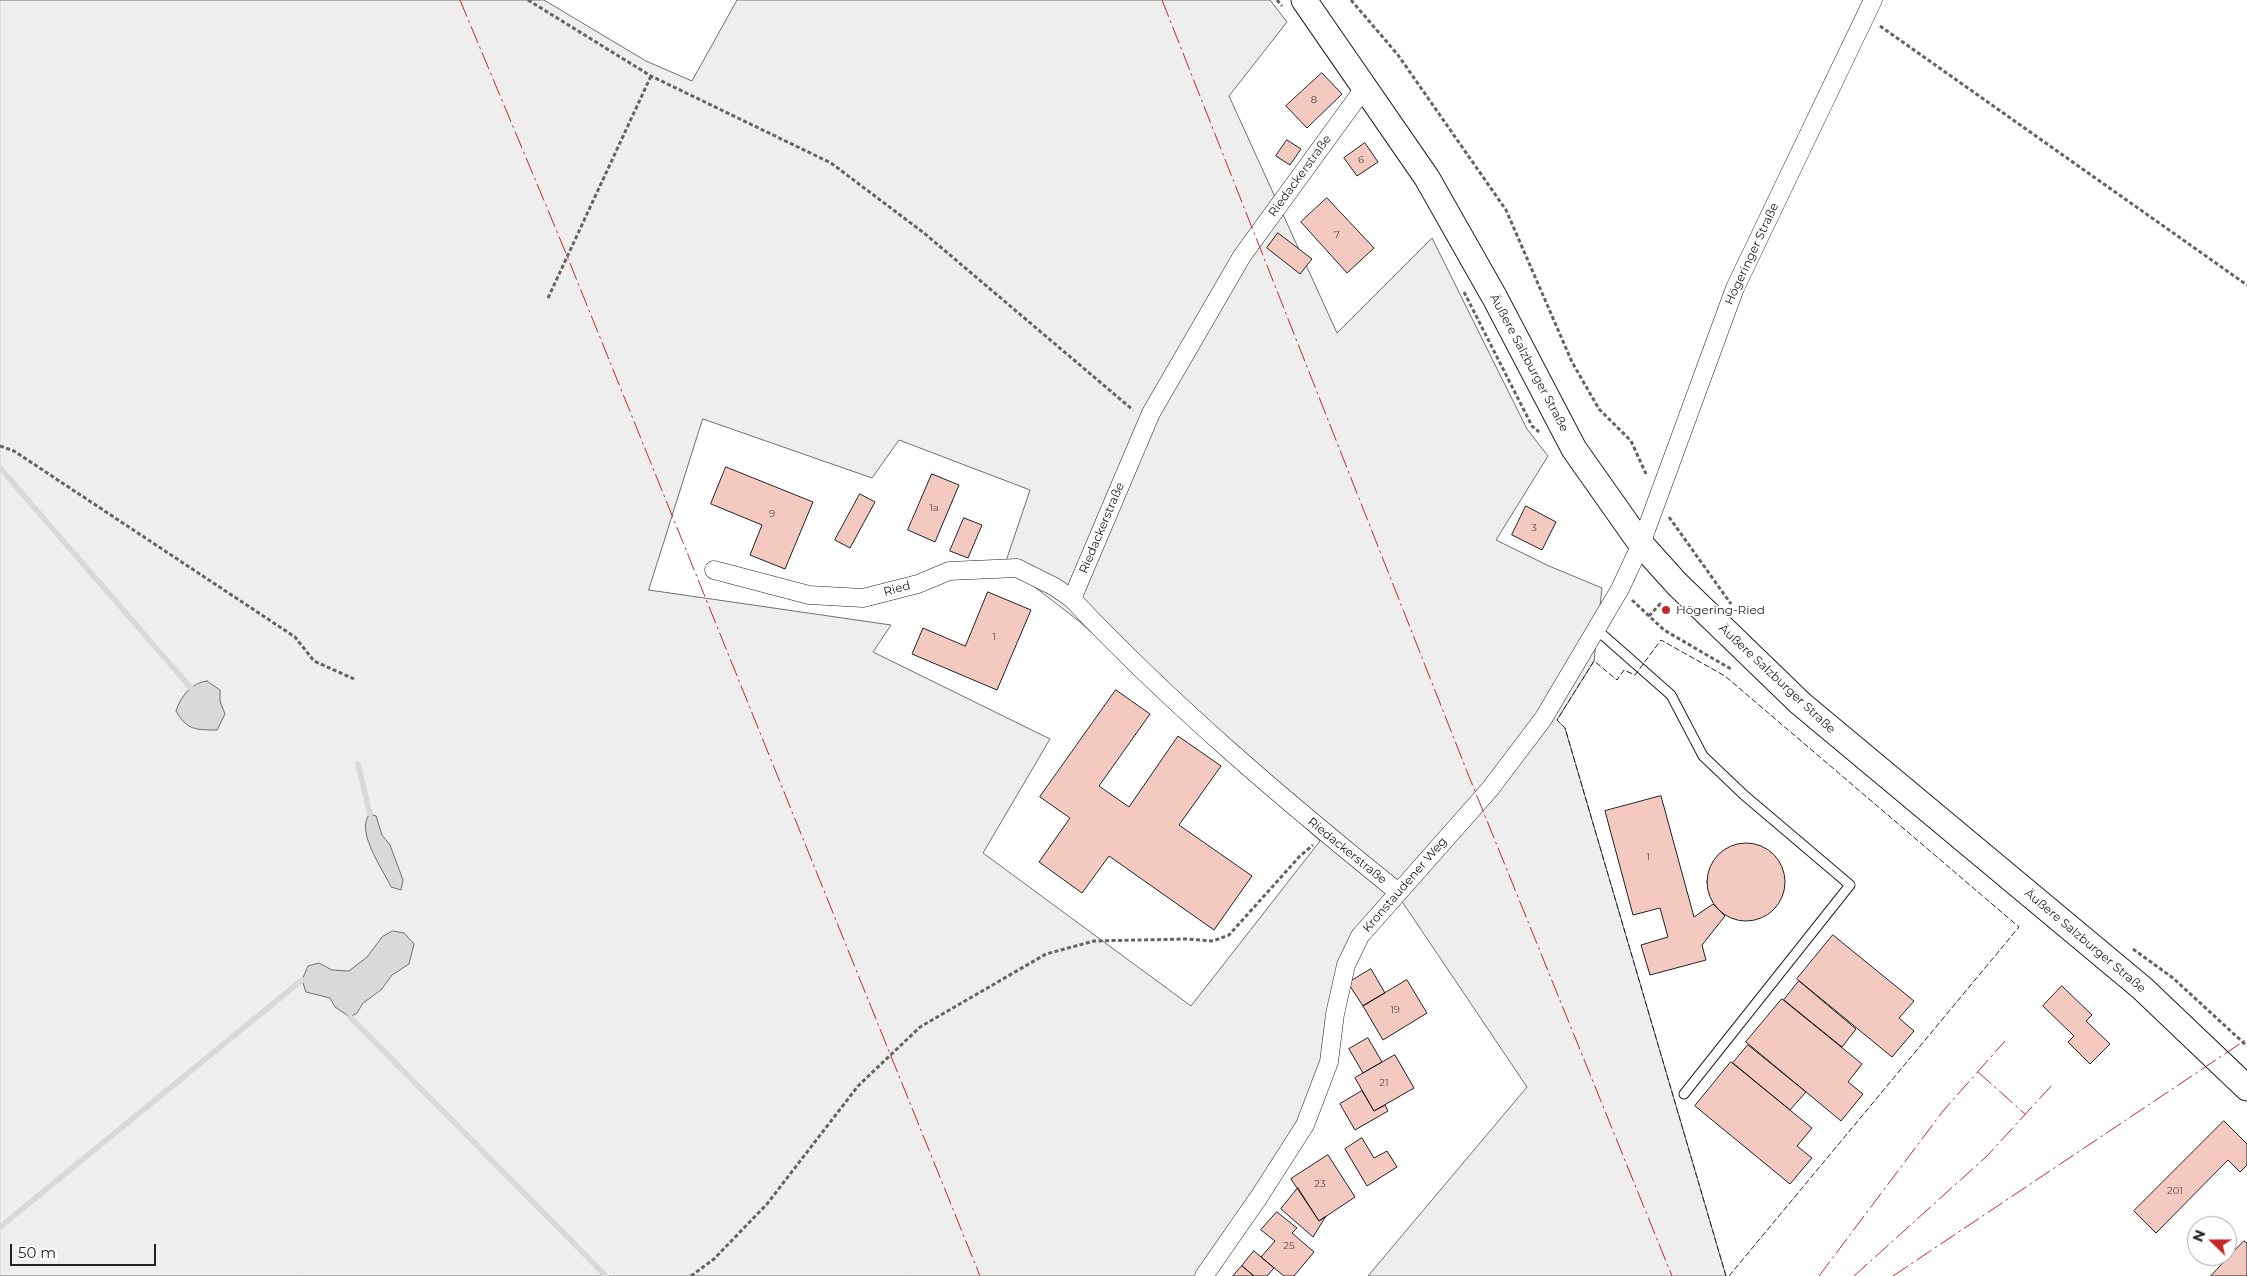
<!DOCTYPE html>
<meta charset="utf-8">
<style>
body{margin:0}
#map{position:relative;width:2247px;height:1276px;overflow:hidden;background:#fff;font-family:Montserrat,sans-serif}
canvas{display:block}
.north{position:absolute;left:2187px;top:1216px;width:50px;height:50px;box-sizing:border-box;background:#fff;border:1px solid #a7a7a7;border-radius:50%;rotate:292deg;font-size:14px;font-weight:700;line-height:20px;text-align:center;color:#222}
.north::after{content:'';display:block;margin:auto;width:18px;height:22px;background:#c62828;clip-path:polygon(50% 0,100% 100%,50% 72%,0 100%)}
.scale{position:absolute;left:10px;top:1244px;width:146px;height:22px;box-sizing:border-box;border:2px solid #222;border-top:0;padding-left:6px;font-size:15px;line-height:18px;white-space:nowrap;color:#222;-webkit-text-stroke:4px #fff;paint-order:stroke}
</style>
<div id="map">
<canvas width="2247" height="1276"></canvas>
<div class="north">N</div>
<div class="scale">50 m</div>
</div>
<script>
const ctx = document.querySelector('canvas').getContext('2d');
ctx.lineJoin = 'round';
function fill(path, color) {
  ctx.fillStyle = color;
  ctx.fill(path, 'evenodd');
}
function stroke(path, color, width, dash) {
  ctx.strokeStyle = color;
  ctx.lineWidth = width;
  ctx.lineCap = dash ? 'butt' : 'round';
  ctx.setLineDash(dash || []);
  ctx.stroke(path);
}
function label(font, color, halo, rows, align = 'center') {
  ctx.font = font + ' Montserrat,sans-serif';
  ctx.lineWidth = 4;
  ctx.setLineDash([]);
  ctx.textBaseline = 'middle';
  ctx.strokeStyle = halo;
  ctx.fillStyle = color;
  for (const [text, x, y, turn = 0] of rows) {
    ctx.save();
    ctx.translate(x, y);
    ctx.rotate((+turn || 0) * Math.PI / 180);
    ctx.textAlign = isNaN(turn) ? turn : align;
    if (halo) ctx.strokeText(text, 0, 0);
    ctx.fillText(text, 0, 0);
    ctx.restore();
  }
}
const green = new Path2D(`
 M 0,0 L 544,0 L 646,61 L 692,81 L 737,0 L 1270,0 L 1287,22 L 1229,96 L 1337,333 L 1432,238 L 1527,429 L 1548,456 L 1496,540 L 1549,566 L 1602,588 L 1594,661 L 1557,720 L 1565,728 L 1726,1276 L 1368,1276 L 1527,1087 L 1401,900 L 1348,965 L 1333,1063 L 1209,1276 L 0,1276 ZM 703,419 L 872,478 L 899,440 L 1030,490 L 1005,564 L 1080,622 L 1320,841 L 1191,1006 L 983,853 L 1050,739 L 873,652 L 891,625 L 649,590 Z`);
const water = new Path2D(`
 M 207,681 L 220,690 L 220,701 L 225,714 L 217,730 C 195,730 187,730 176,711 C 181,696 191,683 207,681 Z
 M 370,814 L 376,816 L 382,835 L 390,845 L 403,880 L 401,890 L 391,887 C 384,871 354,830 370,814 Z
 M 393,931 L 404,933 L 414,944 L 409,964 L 392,975 L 381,990 L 363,1003 L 357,1013 L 350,1017 L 335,1007 L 330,998 L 306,992 L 302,980 L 308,966 L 319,963 L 332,970 L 349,971 L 367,957 L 382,937 Z`);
const stream = new Path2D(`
 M 0,468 L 191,688
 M 358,764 L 370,814
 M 350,1017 L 606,1276
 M 0,1227 L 302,980`);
const building = new Path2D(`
 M 1322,73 L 1342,94 L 1307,128 L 1286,106 Z
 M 1287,140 L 1301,149 L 1290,165 L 1276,156 Z
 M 1365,143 L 1378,162 L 1357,176 L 1344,158 Z
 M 1327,198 L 1374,248 L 1347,273 L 1301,222 Z
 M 1278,233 L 1312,259 L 1300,274 L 1267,248 Z
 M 726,467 L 813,502 L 785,569 L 750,555 L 762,525 L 711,504 Z
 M 932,474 L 959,485 L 935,542 L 908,530 Z
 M 860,494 L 875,502 L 850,548 L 835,540 Z
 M 1526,506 L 1556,522 L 1542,550 L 1512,535 Z
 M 964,518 L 982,525 L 968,558 L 950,551 Z
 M 988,592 L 1031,610 L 997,690 L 912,654 L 923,628 L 965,646 Z
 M 1116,690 L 1150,714 L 1099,786 L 1129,807 L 1178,736 L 1221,766 L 1179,825 L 1252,876 L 1214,930 L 1109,856 L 1082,893 L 1039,862 L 1070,818 L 1040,797 Z
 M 1661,796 L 1694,917 L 1713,904 L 1725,916 L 1702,945 L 1706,960 L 1650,975 L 1641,945 L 1668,937 L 1660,908 L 1633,915 L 1605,811 Z
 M1707 882a39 39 0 1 1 78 0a39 39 0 1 1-78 0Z
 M 1833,935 L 1914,1001 L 1899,1018 L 1914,1031 L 1892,1057 L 1797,979 Z
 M 1371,969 L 1385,993 L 1363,1006 L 1348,983 Z
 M 1407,980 L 1427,1013 L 1383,1040 L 1363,1006 Z
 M 1799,981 L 1856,1029 L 1842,1047 L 1784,1000 Z
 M 2062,986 L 2092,1015 L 2086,1021 L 2110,1044 L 2090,1064 L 2068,1042 L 2074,1036 L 2043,1006 Z
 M 1782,999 L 1862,1064 L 1848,1082 L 1863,1094 L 1841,1121 L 1746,1042 Z
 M 1368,1038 L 1382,1062 L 1363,1073 L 1349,1049 Z
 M 1748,1045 L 1806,1092 L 1790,1110 L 1733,1063 Z
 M 1395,1055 L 1414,1088 L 1374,1111 L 1355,1078 Z
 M 1731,1062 L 1812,1128 L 1797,1146 L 1812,1158 L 1790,1184 L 1695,1106 Z
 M 1362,1091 L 1374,1111 L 1385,1105 L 1388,1111 L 1355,1130 L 1340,1104 Z
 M 2224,1121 L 2247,1144 L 2247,1165 L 2240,1172 L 2228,1160 L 2156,1233 L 2134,1211 Z
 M 1362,1138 L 1374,1158 L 1387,1151 L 1397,1167 L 1367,1186 L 1345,1149 Z
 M 1328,1155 L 1355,1197 L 1319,1221 L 1291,1179 Z
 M 1298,1188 L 1319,1221 L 1326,1216 L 1313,1237 L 1281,1209 Z
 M 1277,1212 L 1297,1228 L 1292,1233 L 1314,1252 L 1294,1276 L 1284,1276 L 1261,1257 L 1275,1241 L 1261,1230 Z
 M 2244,1241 L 2247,1243 L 2247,1276 L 2211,1276 Z
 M 1254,1251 L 1274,1268 L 1267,1276 L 1254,1276 L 1242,1266 Z
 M 1242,1266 L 1254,1276 L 1233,1276 Z`);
const path = new Path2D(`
 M 528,0 L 651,76 L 831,163 L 924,233 L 1133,410
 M 1277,0 L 1282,6
 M 1351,0 L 1398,55 L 1506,210 L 1572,362 L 1599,409 L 1631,441 L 1646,474
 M 1880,26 L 2247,285
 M 1464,292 L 1532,426 L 1539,432
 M 548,298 L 651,76
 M 0,446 L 14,451 L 295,637 L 314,661 L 354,679
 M 1669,517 L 1731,604
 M 1632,600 L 1664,630 L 1731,669
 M 1649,616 L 1660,604 L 1666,610
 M 2133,949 L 2173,978 L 2247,1046
 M 691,1276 L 714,1259 L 767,1204 L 858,1086 L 920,1027 L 1046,954 L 1094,941 L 1186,939 L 1213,941 L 1229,935 L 1300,856 L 1313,845`);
const lane = new Path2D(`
 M 1596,629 L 1671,695 L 1703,756 L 1744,795 L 1850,885 L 1684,1094`);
const street = new Path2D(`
 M 1365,87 L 1242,256 L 1151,413 L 1072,599 C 1173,706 1284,800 1398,892
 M 714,570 L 809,595 L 863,598 L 918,584 L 949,571 L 1017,568 L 1055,587 L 1072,599
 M 1204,1276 L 1259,1197 L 1305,1125 L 1329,1062 L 1335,1014 L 1346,965 L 1360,936 L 1490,789 L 1543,719 L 1620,589 L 1641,544 L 1735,288 L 1873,0`);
const secondary = new Path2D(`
 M 1304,0 L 1427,178 L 1495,298 L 1574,449 L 1641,544 L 1677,584 L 1800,703 L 2142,988 L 2247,1088`);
const fence = new Path2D(`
 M 1726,1276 L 1565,728 L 1557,720 L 1594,661 L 1617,680 L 1624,670 L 1635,675 L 1661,640 L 1725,676 L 2019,927 L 1729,1276`);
const power = new Path2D(`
 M 460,0 L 563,246 L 980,1276
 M 1162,0 L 1468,774 L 1672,1276
 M 1978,1072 L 2025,1114
 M 1819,1276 L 1943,1111 L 2005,1041
 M 1854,1276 L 1987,1156 L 2053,1084
 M 1893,1276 L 2247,1039`);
const markers = [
 [1666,610,5,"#c62828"]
];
const numberNames = [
 ["8",1314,100],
 ["6",1361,160],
 ["7",1337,235],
 ["1a",934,508],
 ["9",772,514],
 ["3",1534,528],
 ["1",994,637],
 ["1",1648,857],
 ["19",1395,1010],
 ["21",1384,1083],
 ["23",1320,1184],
 ["201",2175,1191],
 ["25",1289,1246]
];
const streetNames = [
 ["Riedackerstraße",1300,176,-54],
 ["Högeringer Straße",1752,254,-65],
 ["Äußere Salzburger Straße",1529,363,62],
 ["Riedackerstraße",1102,528,-67],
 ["Ried",897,589,-15],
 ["Äußere Salzburger Straße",1777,679,43],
 ["Riedackerstraße",1347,851,39],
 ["Kronstaudener Weg",1405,885,-49],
 ["Äußere Salzburger Straße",2085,941,40]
];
const poiNames = [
 ["Högering-Ried",1676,610]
];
fill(green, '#eee');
stroke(green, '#6f6f6f', 1);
fill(water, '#d9d9d9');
stroke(water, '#6f6f6f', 1);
stroke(stream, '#d9d9d9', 5.5);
fill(building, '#f3c9c0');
stroke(building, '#222', 1);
stroke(lane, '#222', 11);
stroke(street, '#222', 19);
stroke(secondary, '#222', 27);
stroke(path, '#646464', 3, [4, 2.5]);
stroke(lane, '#fff', 9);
stroke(street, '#fff', 18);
stroke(secondary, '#fff', 25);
stroke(fence, '#222', 1, [6, 2.5]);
stroke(power, '#c62828', 1, [18, 4, 2.5, 4]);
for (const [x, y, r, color] of markers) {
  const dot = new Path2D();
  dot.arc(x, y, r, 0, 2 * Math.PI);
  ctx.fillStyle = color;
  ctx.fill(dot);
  stroke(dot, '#fff', 2);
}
label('10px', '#564c4a', null, numberNames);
label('12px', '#222', '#fff', streetNames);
label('12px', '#222', '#fff', poiNames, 'left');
</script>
